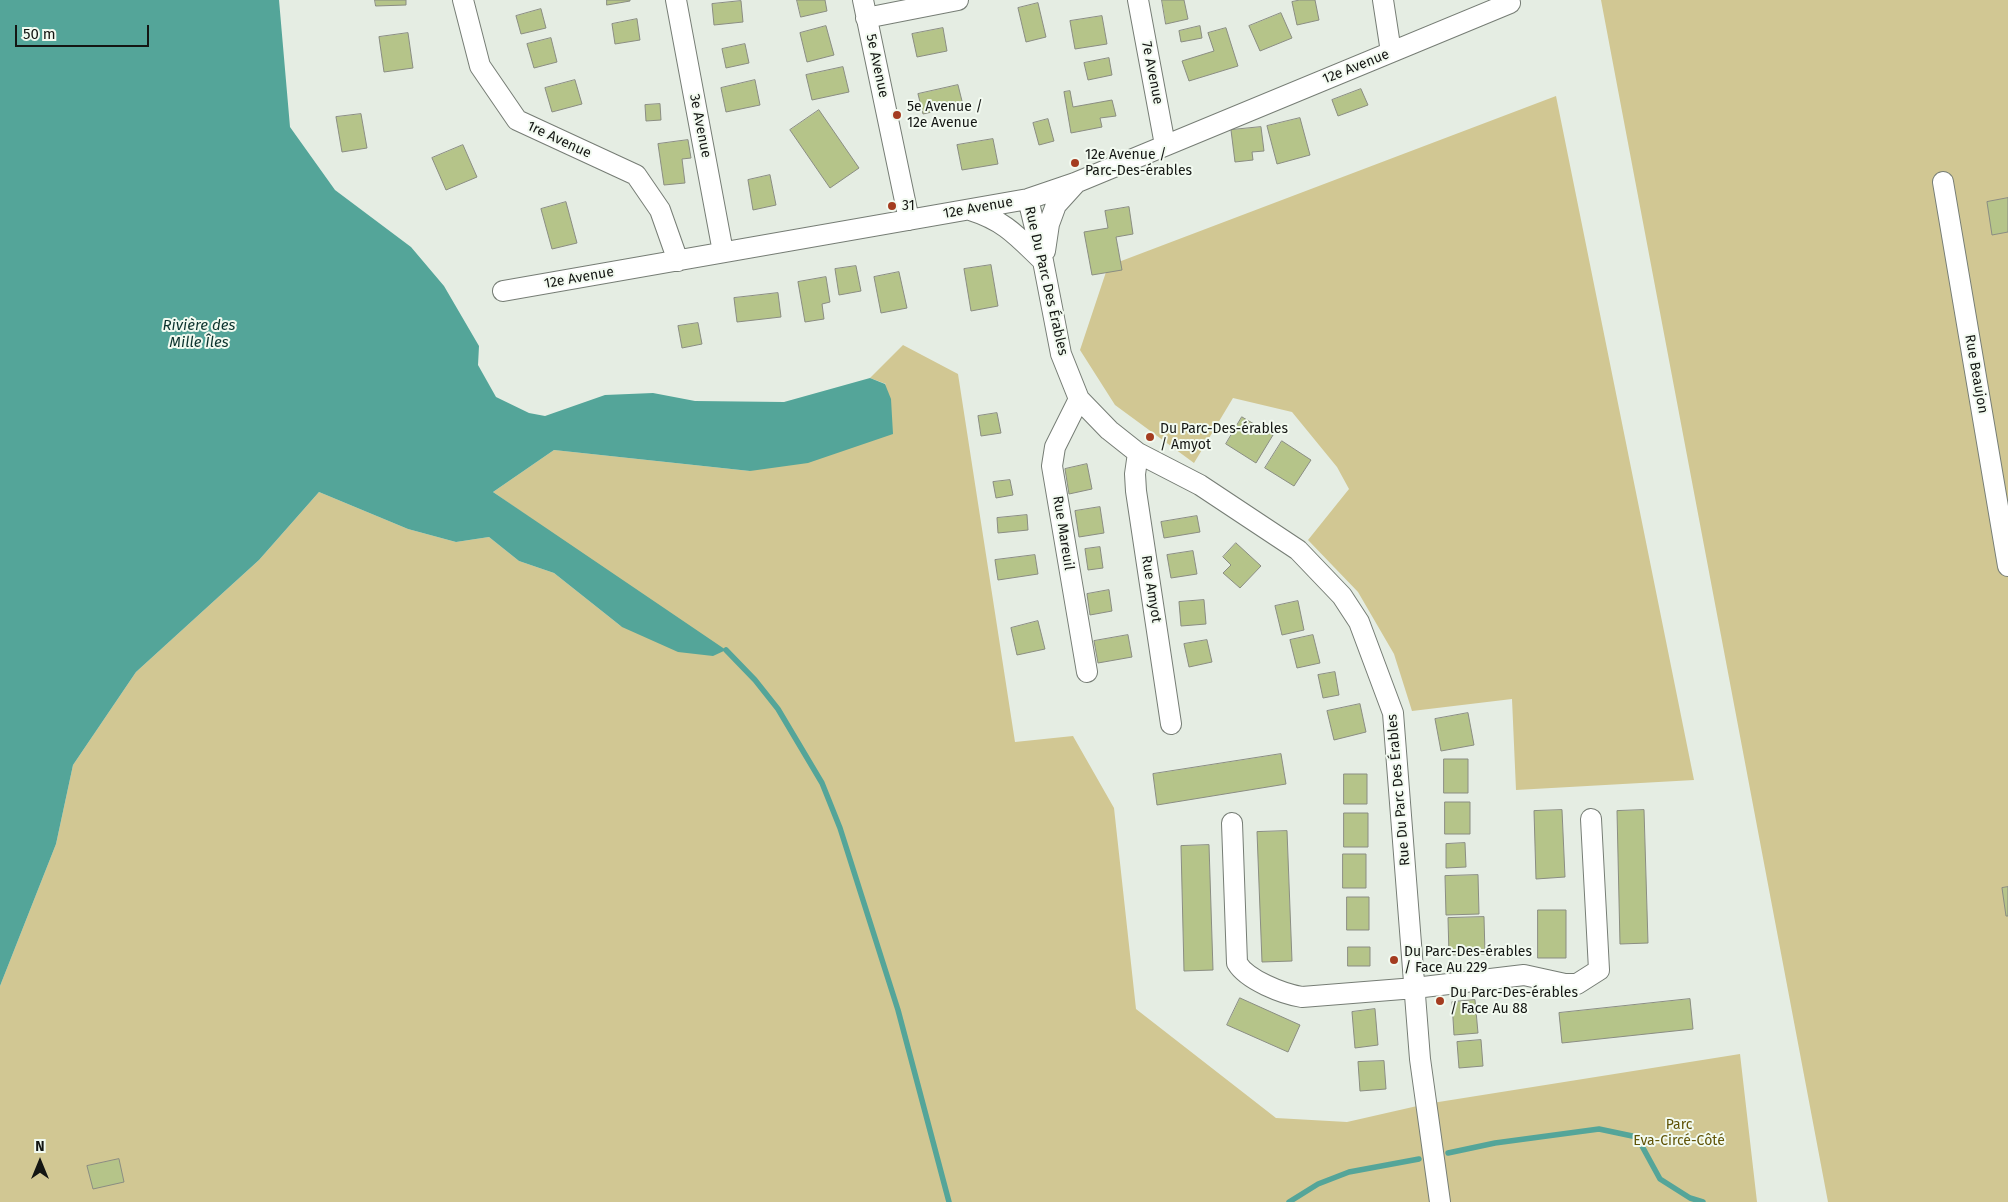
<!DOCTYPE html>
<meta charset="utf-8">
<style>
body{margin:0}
#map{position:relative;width:2008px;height:1202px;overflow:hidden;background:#e5ede3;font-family:"Fira Sans",sans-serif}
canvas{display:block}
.north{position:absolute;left:15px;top:1137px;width:50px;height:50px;-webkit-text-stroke:4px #f2faf0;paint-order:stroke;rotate:0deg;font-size:14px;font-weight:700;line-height:20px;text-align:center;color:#141613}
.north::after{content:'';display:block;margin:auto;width:18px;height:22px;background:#141613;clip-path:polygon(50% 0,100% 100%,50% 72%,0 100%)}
.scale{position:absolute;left:15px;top:25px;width:134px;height:22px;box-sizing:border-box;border:2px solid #141613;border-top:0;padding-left:6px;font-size:15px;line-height:18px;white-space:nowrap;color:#141613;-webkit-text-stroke:4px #f2faf0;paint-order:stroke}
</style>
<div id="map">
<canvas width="2008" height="1202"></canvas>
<div class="north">N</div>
<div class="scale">50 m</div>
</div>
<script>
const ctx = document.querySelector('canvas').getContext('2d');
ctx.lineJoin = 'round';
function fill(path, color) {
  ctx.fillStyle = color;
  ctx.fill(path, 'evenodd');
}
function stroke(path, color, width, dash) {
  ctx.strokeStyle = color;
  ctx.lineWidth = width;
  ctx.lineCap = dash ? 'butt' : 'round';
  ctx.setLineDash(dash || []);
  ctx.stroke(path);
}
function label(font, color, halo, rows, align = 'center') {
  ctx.font = font + ' "Fira Sans",sans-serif';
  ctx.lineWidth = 4;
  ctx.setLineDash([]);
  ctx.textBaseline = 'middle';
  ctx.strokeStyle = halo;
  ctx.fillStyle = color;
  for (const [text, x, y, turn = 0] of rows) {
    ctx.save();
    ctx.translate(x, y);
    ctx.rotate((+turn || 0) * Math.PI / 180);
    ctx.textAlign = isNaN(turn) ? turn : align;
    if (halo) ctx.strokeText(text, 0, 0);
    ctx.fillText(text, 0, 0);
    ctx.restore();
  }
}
const green = new Path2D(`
 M 1601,0 L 2008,0 L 2008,1202 L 1828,1202 Z
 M 1556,96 L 1694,780 L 1516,790 L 1512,699 L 1412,711 L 1394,654 L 1358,592 L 1308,540 L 1349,489 L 1337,467 L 1292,412 L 1233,398 L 1194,463 L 1115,405 L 1080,350 L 1108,266 Z
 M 903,345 L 958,374 L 1015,742 L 1073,736 L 1114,808 L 1136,1009 L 1276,1118 L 1347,1122 L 1426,1104 L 1740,1054 L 1757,1202 L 0,1202 L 0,986 L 56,844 L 73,765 L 136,672 L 259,560 L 319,492 L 408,529 L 456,542 L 489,537 L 519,561 L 554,573 L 622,627 L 546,529 L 493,492 L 554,450 L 750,471 L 886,384 L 870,378 Z`);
const water = new Path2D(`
 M 0,0 L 279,0 L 290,127 L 335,190 L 411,247 L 444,286 L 479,346 L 478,365 L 496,397 L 529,413 L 545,416 L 605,395 L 653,393 L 695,401 L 784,402 L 870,378 L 885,384 L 891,399 L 893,434 L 808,463 L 750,471 L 554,450 L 493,492 L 726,650 L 713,656 L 678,652 L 622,627 L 554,573 L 519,561 L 489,537 L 456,542 L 408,529 L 319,492 L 259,560 L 136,672 L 73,765 L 56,844 L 0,986 Z`);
const stream = new Path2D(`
 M 726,650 L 755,680 L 778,709 L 822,783 L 840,828 L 898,1010 L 949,1202
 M 1448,1153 L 1495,1143 L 1599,1129 L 1637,1137 L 1660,1179 L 1690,1198 L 1703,1202
 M 1289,1202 L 1318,1184 L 1349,1172 L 1419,1159`);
const building = new Path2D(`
 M 375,0 L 406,0 L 406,5 L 376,6 Z
 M 607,0 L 630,0 L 630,1 L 607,5 Z
 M 797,0 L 825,0 L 827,11 L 801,17 Z
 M 1162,0 L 1184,0 L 1188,19 L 1166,24 Z
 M 1300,0 L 1315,0 L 1319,20 L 1297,25 L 1292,2 Z
 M 741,1 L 743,22 L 714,25 L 712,4 Z
 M 1038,3 L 1046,37 L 1026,42 L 1018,8 Z
 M 541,9 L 546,28 L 521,34 L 516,16 Z
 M 1281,13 L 1292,38 L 1260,51 L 1249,26 Z
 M 1102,16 L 1107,44 L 1075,49 L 1070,21 Z
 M 637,19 L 640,40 L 615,44 L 612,24 Z
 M 826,26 L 834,55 L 807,62 L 800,33 Z
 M 1200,26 L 1202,38 L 1181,42 L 1179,31 Z
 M 943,28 L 947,51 L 917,57 L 912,34 Z
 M 1226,28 L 1238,66 L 1189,81 L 1182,61 L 1214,51 L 1208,33 Z
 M 408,33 L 413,68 L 384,72 L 379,37 Z
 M 551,38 L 557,62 L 534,68 L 527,44 Z
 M 745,44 L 749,63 L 726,68 L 722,49 Z
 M 1109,58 L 1112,75 L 1088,80 L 1084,63 Z
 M 843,67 L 849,92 L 812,100 L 806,75 Z
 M 575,80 L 582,104 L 552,112 L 545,88 Z
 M 755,80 L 760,105 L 726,112 L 721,88 Z
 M 958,85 L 963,105 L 923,114 L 918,94 Z
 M 1361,89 L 1368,105 L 1338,116 L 1332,100 Z
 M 1070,91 L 1073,107 L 1112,100 L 1116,116 L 1100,118 L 1102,127 L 1071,133 L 1064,92 Z
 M 660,104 L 661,120 L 646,121 L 645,105 Z
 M 819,110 L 859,168 L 830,188 L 790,130 Z
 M 361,114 L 367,148 L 342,152 L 336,117 Z
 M 1300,118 L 1310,155 L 1277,164 L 1267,126 Z
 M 1048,119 L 1054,141 L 1039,145 L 1033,123 Z
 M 1261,127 L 1264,151 L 1252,152 L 1253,160 L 1235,162 L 1231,130 Z
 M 993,139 L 998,164 L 962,170 L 957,145 Z
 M 688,140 L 691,158 L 682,159 L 685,183 L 664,185 L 658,144 Z
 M 463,145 L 477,177 L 446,190 L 432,158 Z
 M 770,175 L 776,205 L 753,210 L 748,180 Z
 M 2008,198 L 2008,232 L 1992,235 L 1987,202 Z
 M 566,202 L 577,243 L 552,249 L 541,209 Z
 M 1129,207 L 1133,234 L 1116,237 L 1122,270 L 1092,275 L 1084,232 L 1108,228 L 1105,211 Z
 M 991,265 L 998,306 L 971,311 L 964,269 Z
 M 856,266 L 861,291 L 839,295 L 835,269 Z
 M 899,272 L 907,308 L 881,313 L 874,277 Z
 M 826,277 L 830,302 L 822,304 L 824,319 L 805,322 L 798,282 Z
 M 778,293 L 781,317 L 737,322 L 734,298 Z
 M 698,323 L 702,344 L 682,348 L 678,326 Z
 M 997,413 L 1001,433 L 981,436 L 978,416 Z
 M 1242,417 L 1273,435 L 1256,463 L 1226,444 Z
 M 1282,441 L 1311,460 L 1294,486 L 1265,468 Z
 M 1087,464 L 1092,489 L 1069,494 L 1065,469 Z
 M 1010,480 L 1013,495 L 996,498 L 993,482 Z
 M 1100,507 L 1104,533 L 1079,537 L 1075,511 Z
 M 1027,515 L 1028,530 L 998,533 L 997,518 Z
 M 1197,516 L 1200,532 L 1164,538 L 1161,522 Z
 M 1236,543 L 1261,566 L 1240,588 L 1223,573 L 1231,565 L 1223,557 Z
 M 1100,547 L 1103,568 L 1088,570 L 1085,549 Z
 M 1193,551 L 1197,574 L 1171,578 L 1167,555 Z
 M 1035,555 L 1038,574 L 998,580 L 995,560 Z
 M 1109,590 L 1112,611 L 1090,615 L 1087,594 Z
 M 1204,600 L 1206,624 L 1181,626 L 1179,602 Z
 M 1298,601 L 1304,630 L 1282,635 L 1275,606 Z
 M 1038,621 L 1045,649 L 1017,655 L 1011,628 Z
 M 1128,635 L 1132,657 L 1098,663 L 1094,641 Z
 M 1313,635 L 1320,663 L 1297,668 L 1290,640 Z
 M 1207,640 L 1212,662 L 1189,667 L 1184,644 Z
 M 1335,672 L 1339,695 L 1323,698 L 1318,675 Z
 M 1360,704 L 1366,732 L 1334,740 L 1327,711 Z
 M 1468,713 L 1474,745 L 1441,751 L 1435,719 Z
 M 1281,754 L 1286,784 L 1157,805 L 1153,774 Z
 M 1444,759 L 1468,759 L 1468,793 L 1444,793 Z
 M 1344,774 L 1367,774 L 1367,804 L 1344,804 Z
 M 1445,802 L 1470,802 L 1470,834 L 1445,834 Z
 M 1562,810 L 1565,877 L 1536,879 L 1534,811 Z
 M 1644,810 L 1648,943 L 1620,944 L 1617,811 Z
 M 1344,813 L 1368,813 L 1368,847 L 1344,847 Z
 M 1287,831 L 1292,961 L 1262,962 L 1257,832 Z
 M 1465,843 L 1466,867 L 1446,868 L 1446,844 Z
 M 1209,845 L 1213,970 L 1184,971 L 1181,846 Z
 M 1343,854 L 1366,854 L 1366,888 L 1343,888 Z
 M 1478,875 L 1479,914 L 1446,915 L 1445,876 Z
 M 2008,887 L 2008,916 L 2006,916 L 2002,888 Z
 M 1347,897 L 1369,897 L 1369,930 L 1347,930 Z
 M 1538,910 L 1566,910 L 1566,958 L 1538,958 Z
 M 1484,917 L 1485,954 L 1449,955 L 1448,918 Z
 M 1348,947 L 1370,947 L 1370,966 L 1348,966 Z
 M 1240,998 L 1300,1025 L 1288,1052 L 1227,1025 Z
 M 1690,999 L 1693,1029 L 1562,1043 L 1559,1013 Z
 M 1475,1000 L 1478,1033 L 1454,1035 L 1452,1002 Z
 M 1375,1009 L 1378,1045 L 1355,1048 L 1352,1012 Z
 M 1481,1040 L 1483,1066 L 1459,1068 L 1457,1042 Z
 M 1384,1061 L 1386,1089 L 1360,1091 L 1358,1062 Z
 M 119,1159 L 124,1182 L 93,1189 L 87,1166 Z`);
const minor = new Path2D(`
 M 463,0 L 480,66 L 517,120 L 636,175 L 660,210 L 678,261
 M 676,0 L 723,252
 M 863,0 L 909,220
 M 1138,0 L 1165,145
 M 1383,0 L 1391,52
 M 866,18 L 958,0
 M 1943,182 L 2008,566
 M 1028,199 L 1043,261 L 1061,354 L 1079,399 L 1109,430 L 1138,453 L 1200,485 L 1298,550 L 1342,596 L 1359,622 L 1393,713 L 1420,1059 L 1440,1202
 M 970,210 C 1005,221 1017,236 1043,261
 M 1045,251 L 1049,224 L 1056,205 L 1075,184
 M 503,291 L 1028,199 L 1075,183 L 1510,3
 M 1079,399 L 1055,447 L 1052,466 L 1087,672
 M 1138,453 L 1135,474 L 1136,491 L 1171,724
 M 1232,823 L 1237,963 C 1247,980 1283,994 1302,997 L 1415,988 L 1524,975 L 1565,984 L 1577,984 L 1599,970 L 1591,819`);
const markers = [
 [897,115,5,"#a43c20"],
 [1075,163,5,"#a43c20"],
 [892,206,5,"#a43c20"],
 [1150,437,5,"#a43c20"],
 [1394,960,5,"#a43c20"],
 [1440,1001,5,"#a43c20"]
];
const streetNames = [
 ["5e Avenue",877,66,78],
 ["12e Avenue",1356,67,-22],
 ["7e Avenue",1152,73,79],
 ["3e Avenue",700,126,79],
 ["1re Avenue",559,140,25],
 ["12e Avenue",978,208,-10],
 ["12e Avenue",579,278,-10],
 ["Rue Du Parc Des Érables",1046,281,77],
 ["Rue Beaujon",1976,374,80],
 ["Rue Mareuil",1063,533,81],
 ["Rue Amyot",1151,589,81],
 ["Rue Du Parc Des Érables",1399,790,-95]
];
const poiNames = [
 ["5e Avenue /",907,107],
 ["12e Avenue",907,123],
 ["12e Avenue /",1085,155],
 ["Parc-Des-érables",1085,171],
 ["31",902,206],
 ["Du Parc-Des-érables",1160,429],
 ["/ Amyot",1160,445],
 ["Du Parc-Des-érables",1404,952],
 ["/ Face Au 229",1404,968],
 ["Du Parc-Des-érables",1450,993],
 ["/ Face Au 88",1450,1009]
];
const parkNames = [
 ["Parc",1679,1125],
 ["Eva-Circé-Côté",1679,1141]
];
const waterNames = [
 ["Rivière des",199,326],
 ["Mille Îles",199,343]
];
fill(green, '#d1c793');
fill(water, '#54a599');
stroke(stream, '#54a599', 5.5);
fill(building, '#b5c489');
stroke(building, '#8a8d82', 1);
stroke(minor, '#767d75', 22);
stroke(minor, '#fff', 20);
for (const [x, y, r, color] of markers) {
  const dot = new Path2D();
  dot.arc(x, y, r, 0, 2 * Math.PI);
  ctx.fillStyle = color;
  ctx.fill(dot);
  stroke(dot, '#f2faf0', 2);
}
label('14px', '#141613', '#f2faf0', streetNames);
label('14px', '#141613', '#f2faf0', poiNames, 'left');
label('14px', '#615407', '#f2faf0', parkNames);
label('italic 15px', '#0c332e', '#f2faf0', waterNames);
</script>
